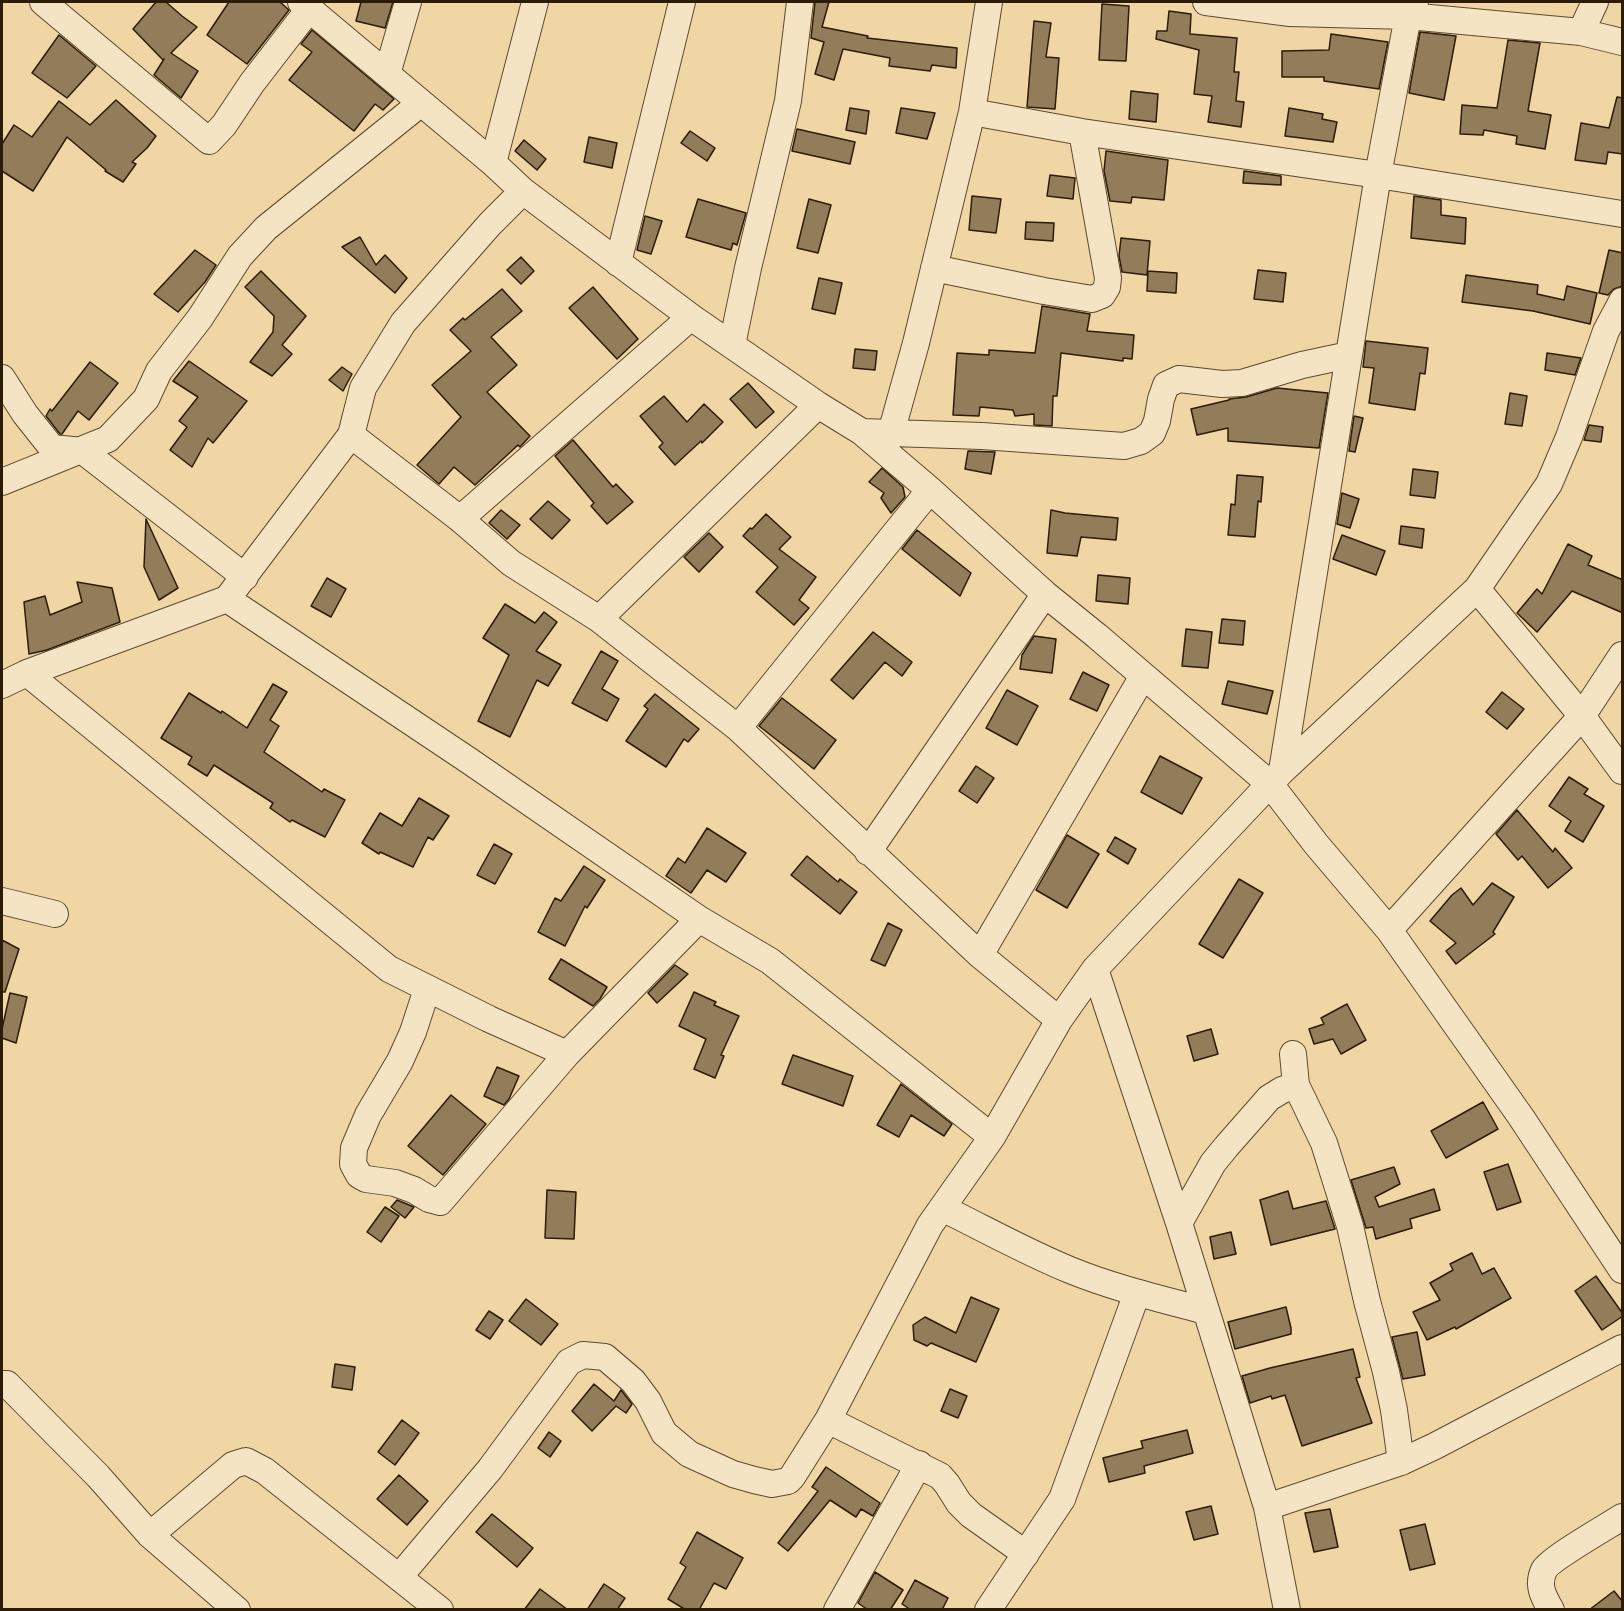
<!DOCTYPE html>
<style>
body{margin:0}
#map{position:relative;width:1624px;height:1611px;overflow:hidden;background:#f0d5a5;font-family:"Libre Bodoni",serif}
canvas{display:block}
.frame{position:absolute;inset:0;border:3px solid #2c1b06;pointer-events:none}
</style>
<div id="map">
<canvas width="1624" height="1611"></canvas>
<div class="frame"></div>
</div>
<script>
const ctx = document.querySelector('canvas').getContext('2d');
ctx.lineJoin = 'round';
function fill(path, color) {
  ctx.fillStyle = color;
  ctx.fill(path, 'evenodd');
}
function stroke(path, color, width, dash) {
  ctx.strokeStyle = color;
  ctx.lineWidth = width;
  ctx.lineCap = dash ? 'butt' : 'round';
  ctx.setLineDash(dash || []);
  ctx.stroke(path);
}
const building = new Path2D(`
 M 156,2 L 166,2 L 182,16 L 197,27 L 171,53 L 198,71 L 181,98 L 154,75 L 164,59 L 163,60 L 133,29 Z
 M 229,2 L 280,2 L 289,10 L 247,64 L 207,35 Z
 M 361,2 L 393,2 L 385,28 L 356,21 Z
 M 815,2 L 829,2 L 822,27 L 868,36 L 867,38 L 957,48 L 956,68 L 932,65 L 930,71 L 889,66 L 890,58 L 843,49 L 834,80 L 815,74 L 824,42 L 811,38 Z
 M 1102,4 L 1129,6 L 1126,61 L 1099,60 Z
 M 1169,11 L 1191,14 L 1190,34 L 1237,38 L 1234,72 L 1239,72 L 1236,101 L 1244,102 L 1241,127 L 1208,122 L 1212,96 L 1194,94 L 1199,50 L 1156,39 L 1157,31 L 1167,31 Z
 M 1034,21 L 1051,23 L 1046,57 L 1059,58 L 1055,109 L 1027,107 Z
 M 312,30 L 394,99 L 383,110 L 375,104 L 354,131 L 289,80 L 312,52 L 301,44 Z
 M 1420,32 L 1456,36 L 1444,100 L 1409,93 Z
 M 1331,34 L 1388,42 L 1379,89 L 1324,81 L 1324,77 L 1282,77 L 1282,51 L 1329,50 Z
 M 59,35 L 96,66 L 67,98 L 32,73 Z
 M 1508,40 L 1540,43 L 1528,111 L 1551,115 L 1545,149 L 1516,144 L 1517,136 L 1484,130 L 1483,135 L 1460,134 L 1462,105 L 1497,108 Z
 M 1131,91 L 1158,94 L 1156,122 L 1129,119 Z
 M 1617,97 L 1623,98 L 1623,154 L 1608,152 L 1606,164 L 1575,160 L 1581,123 L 1609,128 Z
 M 116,100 L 156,136 L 147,148 L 132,162 L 136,164 L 123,182 L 105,171 L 106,170 L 67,137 L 33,191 L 2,171 L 2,144 L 14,125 L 32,137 L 59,101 L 90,125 Z
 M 850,108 L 869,111 L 866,134 L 846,130 Z
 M 901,108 L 935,113 L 927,139 L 896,133 Z
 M 1289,108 L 1323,114 L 1322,119 L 1337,122 L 1333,142 L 1285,136 Z
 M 797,129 L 855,142 L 850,164 L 792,151 Z
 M 690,131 L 715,148 L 707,161 L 681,143 Z
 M 589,137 L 617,143 L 612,168 L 584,162 Z
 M 524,140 L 546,159 L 537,170 L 515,151 Z
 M 1106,151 L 1168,160 L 1164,200 L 1132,197 L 1131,203 L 1110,201 L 1104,171 Z
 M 1244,171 L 1281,176 L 1281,185 L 1243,183 Z
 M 1050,175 L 1075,178 L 1073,199 L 1047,196 Z
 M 972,196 L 1001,199 L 996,233 L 969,230 Z
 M 1414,196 L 1441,200 L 1441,215 L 1466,218 L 1465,244 L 1411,238 Z
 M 698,199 L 746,213 L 737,245 L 733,243 L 731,250 L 686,237 Z
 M 809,199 L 831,205 L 818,253 L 797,248 Z
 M 645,216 L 662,221 L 651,254 L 637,250 Z
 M 1026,222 L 1054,223 L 1053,241 L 1025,239 Z
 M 360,237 L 376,265 L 385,255 L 407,278 L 395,293 L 342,247 Z
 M 1121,238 L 1150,241 L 1147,275 L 1122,272 L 1119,256 Z
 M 195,250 L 216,265 L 205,282 L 178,312 L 154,294 Z
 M 1609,250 L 1623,253 L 1623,286 L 1614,289 L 1608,295 L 1599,293 Z
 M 521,257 L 534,271 L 521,284 L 507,270 Z
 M 1258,270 L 1286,273 L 1283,302 L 1254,299 Z
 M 261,271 L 306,316 L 282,345 L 292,354 L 272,376 L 250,362 L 273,332 L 274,316 L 245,287 Z
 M 1148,271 L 1177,273 L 1176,293 L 1147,291 Z
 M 1466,275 L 1538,285 L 1537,294 L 1564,300 L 1567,286 L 1597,293 L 1590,324 L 1533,311 L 1462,302 Z
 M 819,278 L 842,283 L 835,314 L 812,309 Z
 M 593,287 L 638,339 L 617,359 L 569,308 Z
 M 502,289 L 522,311 L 491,337 L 517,365 L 487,392 L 530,436 L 520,447 L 518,445 L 475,485 L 454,467 L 439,484 L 417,465 L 461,417 L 432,385 L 471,351 L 450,330 L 463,318 L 465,320 Z
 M 1042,306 L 1090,314 L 1087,331 L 1134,335 L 1132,359 L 1123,358 L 1123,361 L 1061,353 L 1057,396 L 1053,396 L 1052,426 L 1034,425 L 1034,414 L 1015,416 L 1013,410 L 980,407 L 979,416 L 953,415 L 957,353 L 989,355 L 989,350 L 1035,353 Z
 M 1366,341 L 1428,348 L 1425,374 L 1420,373 L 1415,410 L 1369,403 L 1374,368 L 1363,367 Z
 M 855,349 L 877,351 L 875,370 L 853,368 Z
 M 1547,353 L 1581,358 L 1575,375 L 1545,370 Z
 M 189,361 L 247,401 L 213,443 L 208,438 L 192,467 L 170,450 L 187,427 L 179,421 L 198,397 L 173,381 Z
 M 90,362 L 118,383 L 89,420 L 78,411 L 62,434 L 60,434 L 46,416 L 50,409 L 52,411 Z
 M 342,367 L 352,374 L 343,391 L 329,380 Z
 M 748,383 L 774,412 L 756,428 L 730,399 Z
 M 1277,388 L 1328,393 L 1319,448 L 1228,441 L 1228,428 L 1197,435 L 1191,409 L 1229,400 L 1229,399 L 1246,397 Z
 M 1510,393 L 1527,396 L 1522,426 L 1505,424 Z
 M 664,396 L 687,422 L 704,404 L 723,422 L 702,443 L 701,441 L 675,465 L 659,447 L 663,443 L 640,416 Z
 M 1354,416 L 1363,418 L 1355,452 L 1349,451 Z
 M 1589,425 L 1603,427 L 1601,442 L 1584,440 Z
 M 573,440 L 613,487 L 616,484 L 633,502 L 607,524 L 591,506 L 594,503 L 555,456 Z
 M 968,451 L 995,452 L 991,474 L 965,469 Z
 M 882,468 L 903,487 L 905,497 L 891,513 L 881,498 L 884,493 L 869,482 Z
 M 1413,469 L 1438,472 L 1435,498 L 1410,495 Z
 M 1237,475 L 1263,477 L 1261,502 L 1258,501 L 1255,537 L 1228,535 L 1231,504 L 1235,505 Z
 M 1342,493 L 1359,499 L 1350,528 L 1337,524 Z
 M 548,501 L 570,520 L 552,539 L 530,519 Z
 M 501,510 L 520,525 L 507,539 L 489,523 Z
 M 1051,510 L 1065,513 L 1118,518 L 1116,540 L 1081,537 L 1077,556 L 1047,553 Z
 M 766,514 L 791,537 L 779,549 L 816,577 L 799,600 L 809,608 L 794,625 L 756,592 L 778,567 L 743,536 L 750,528 L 752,529 Z
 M 146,519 L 178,588 L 159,600 L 144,567 Z
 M 1401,526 L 1424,529 L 1422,548 L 1399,544 Z
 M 917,530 L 971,573 L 960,596 L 902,549 Z
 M 709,533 L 723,547 L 699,572 L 684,557 Z
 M 1342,535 L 1385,551 L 1376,575 L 1333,559 Z
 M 1568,544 L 1592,556 L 1588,565 L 1623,580 L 1623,613 L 1572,591 L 1537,632 L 1517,613 L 1537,589 L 1542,594 Z
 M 1098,575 L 1130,578 L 1128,604 L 1096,601 Z
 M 327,578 L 346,589 L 331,617 L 311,606 Z
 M 77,582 L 112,588 L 120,622 L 47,650 L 29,654 L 24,602 L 45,596 L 50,615 L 82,602 Z
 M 505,604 L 535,623 L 544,612 L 557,622 L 536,651 L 561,665 L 548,686 L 537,680 L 510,737 L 478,721 L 509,655 L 483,638 Z
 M 1222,619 L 1245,621 L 1243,645 L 1219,643 Z
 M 1186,629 L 1212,632 L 1208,668 L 1182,666 Z
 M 873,632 L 912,662 L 902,676 L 885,662 L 853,699 L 831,680 Z
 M 1034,636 L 1056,639 L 1052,673 L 1020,669 L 1022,655 Z
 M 601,651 L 618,661 L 602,689 L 619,699 L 607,721 L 572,703 Z
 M 1083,672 L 1109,685 L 1097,711 L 1070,699 Z
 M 1228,681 L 1273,691 L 1267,714 L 1222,704 Z
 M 273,684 L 287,692 L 270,720 L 279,726 L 264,752 L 322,792 L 324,789 L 345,800 L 325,837 L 292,820 L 290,822 L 270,808 L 273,803 L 214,765 L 207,776 L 188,764 L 192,757 L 161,738 L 189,693 L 221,713 L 222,711 L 247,728 Z
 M 1007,690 L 1038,706 L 1017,745 L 986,728 Z
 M 1502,692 L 1524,709 L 1507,729 L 1486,712 Z
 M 655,694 L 699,729 L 688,742 L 684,739 L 666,767 L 626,741 L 648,709 L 644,706 Z
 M 782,698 L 836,740 L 814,769 L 759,726 Z
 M 1160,756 L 1202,778 L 1182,814 L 1141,792 Z
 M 976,766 L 994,778 L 977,803 L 959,791 Z
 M 1569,777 L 1588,789 L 1584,794 L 1604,806 L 1583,842 L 1565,831 L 1571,821 L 1549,806 Z
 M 419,798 L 449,816 L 433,840 L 428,837 L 413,867 L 380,852 L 379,854 L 362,843 L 380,813 L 402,826 Z
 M 1517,810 L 1553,852 L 1555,848 L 1572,868 L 1548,888 L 1522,856 L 1518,860 L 1496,834 Z
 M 707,828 L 746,853 L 726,882 L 707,870 L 691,893 L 666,876 L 678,858 L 685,863 Z
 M 1067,835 L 1099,854 L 1067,908 L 1036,890 Z
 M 1115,837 L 1136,849 L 1128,864 L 1107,851 Z
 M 494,844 L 512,854 L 495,884 L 477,875 Z
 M 807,856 L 838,882 L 840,879 L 857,892 L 840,914 L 791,875 Z
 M 584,866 L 605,880 L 587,908 L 585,906 L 565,946 L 538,932 L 555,898 L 561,901 Z
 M 1239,879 L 1263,893 L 1223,958 L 1199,944 Z
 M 1492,883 L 1514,897 L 1493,932 L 1495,934 L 1456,964 L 1446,951 L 1456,943 L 1430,921 L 1452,895 L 1461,888 L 1473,905 Z
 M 888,923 L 902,930 L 885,966 L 871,960 Z
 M 2,940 L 19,949 L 5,992 L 2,992 Z
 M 561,959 L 607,987 L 600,999 L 593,1006 L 549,979 Z
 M 675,965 L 688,974 L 657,1003 L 648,993 Z
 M 694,992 L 716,1002 L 714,1005 L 739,1016 L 721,1055 L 724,1056 L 715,1078 L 694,1069 L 706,1039 L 679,1026 Z
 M 10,993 L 27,997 L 16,1043 L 2,1038 L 2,1029 Z
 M 1347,1004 L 1366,1040 L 1341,1054 L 1333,1039 L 1314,1044 L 1309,1029 L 1324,1024 L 1321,1018 Z
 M 1211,1029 L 1218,1054 L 1194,1061 L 1187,1036 Z
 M 793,1055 L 853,1076 L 843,1106 L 782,1084 Z
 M 497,1067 L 519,1076 L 509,1099 L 504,1105 L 484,1096 Z
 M 901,1084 L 952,1124 L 944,1136 L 911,1115 L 899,1137 L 877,1125 Z
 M 451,1095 L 486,1124 L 443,1175 L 408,1146 Z
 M 1483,1102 L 1498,1129 L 1446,1158 L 1431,1131 Z
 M 1508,1164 L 1521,1202 L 1497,1210 L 1484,1172 Z
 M 1394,1167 L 1400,1184 L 1375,1197 L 1379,1207 L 1434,1189 L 1440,1210 L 1410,1219 L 1412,1228 L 1376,1239 L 1373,1227 L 1366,1228 L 1351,1180 Z
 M 547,1190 L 576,1192 L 574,1239 L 545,1238 Z
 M 1288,1191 L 1293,1209 L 1326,1201 L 1335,1229 L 1271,1245 L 1260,1200 Z
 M 397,1200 L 414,1207 L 405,1218 L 391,1207 Z
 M 385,1207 L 399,1216 L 381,1242 L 367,1232 Z
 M 1231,1232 L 1236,1254 L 1214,1259 L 1210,1237 Z
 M 1472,1253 L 1482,1274 L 1494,1268 L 1511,1298 L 1456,1329 L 1455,1327 L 1427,1340 L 1413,1312 L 1440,1300 L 1430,1283 L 1453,1270 L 1450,1264 Z
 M 1596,1276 L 1623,1314 L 1623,1316 L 1602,1330 L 1575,1291 Z
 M 971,1297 L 999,1309 L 976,1362 L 931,1343 L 927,1346 L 914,1340 L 913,1325 L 925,1317 L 956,1333 Z
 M 526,1299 L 558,1324 L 541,1345 L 509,1321 Z
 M 1286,1307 L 1291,1328 L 1291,1334 L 1235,1349 L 1228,1322 Z
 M 489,1311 L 503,1320 L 490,1339 L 476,1330 Z
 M 1417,1332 L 1425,1375 L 1403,1379 L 1392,1337 Z
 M 1353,1349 L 1360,1377 L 1356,1378 L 1372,1423 L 1302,1446 L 1285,1395 L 1272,1399 L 1271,1396 L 1250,1403 L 1242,1376 L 1270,1368 Z
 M 335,1364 L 355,1367 L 352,1390 L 332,1387 Z
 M 594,1384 L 614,1401 L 621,1390 L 632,1404 L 626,1413 L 616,1406 L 592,1431 L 572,1411 Z
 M 950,1389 L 967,1396 L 958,1418 L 941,1411 Z
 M 402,1420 L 419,1433 L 395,1465 L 378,1452 Z
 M 1187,1430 L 1193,1453 L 1144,1466 L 1145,1473 L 1109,1482 L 1103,1458 L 1143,1448 L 1141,1441 Z
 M 549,1432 L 561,1441 L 550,1457 L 538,1448 Z
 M 826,1467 L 880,1503 L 873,1516 L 861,1509 L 856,1517 L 830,1500 L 788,1551 L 778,1543 L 818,1491 L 812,1487 Z
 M 399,1475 L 428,1501 L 407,1525 L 377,1499 Z
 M 1211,1506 L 1218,1534 L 1194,1540 L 1186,1512 Z
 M 1330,1509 L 1338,1547 L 1314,1552 L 1305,1513 Z
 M 492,1514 L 533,1548 L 517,1567 L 476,1532 Z
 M 1425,1524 L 1435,1564 L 1410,1570 L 1400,1530 Z
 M 697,1532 L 743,1558 L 726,1589 L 714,1583 L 699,1610 L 686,1610 L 668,1599 L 686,1567 L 680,1563 Z
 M 875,1572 L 903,1590 L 890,1610 L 868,1610 L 858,1603 Z
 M 915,1580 L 948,1598 L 942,1610 L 911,1610 L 902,1604 Z
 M 604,1584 L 625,1598 L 617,1610 L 587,1610 Z
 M 540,1589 L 568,1610 L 524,1610 Z
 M 1614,1591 L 1623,1602 L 1623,1610 L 1589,1610 Z`);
const minor = new Path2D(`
 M 43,2 L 209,141 L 224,125 L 252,83 L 310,8
 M 301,2 L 493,163 L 523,191 L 691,317 L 818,405 L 862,432 L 930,490 L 1045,594 L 1097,636 L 1270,784 L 1316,844 L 1389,930 L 1521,1117 L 1622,1270
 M 1206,2 L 1290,13 L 1408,16 L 1581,32 L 1622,42
 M 1581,32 L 1595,2
 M 387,74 L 408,2
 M 972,112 L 1082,132 L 1378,175 L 1622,214
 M 493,163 L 535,2
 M 618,263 L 682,2
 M 934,268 L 1044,291 L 1092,299 L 1102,295 L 1107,287 L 1108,278 L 1082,132
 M 732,345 L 748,268 L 788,101 L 800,2
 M 2,378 L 25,414 L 52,448 L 83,451 L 245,577
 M 862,432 L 982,436 L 1124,446 L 1141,441 L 1152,433 L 1157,421 L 1161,399 L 1166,385 L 1179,379 L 1222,384 L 1242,383 L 1302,365 L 1349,355
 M 891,433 L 916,343 L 972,112 L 989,2
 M 351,435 L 460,519 L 511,563 L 599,619 L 738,728 L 980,955 L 1059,1020
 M 2,482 L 108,439 L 146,399 L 159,371 L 200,318 L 240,256 L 266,228 L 421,103
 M 460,519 L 691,317
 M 1477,589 L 1582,716 L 1622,771
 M 227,599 L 468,760 L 699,919 L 770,961 L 992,1137
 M 599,619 L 818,405
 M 27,673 L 389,969 L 489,1019 L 567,1054
 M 2,685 L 27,673 L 227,599 L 351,435 L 363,388 L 403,323 L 490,224 L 523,191
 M 738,728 L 930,490
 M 1282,771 L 1378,175 L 1408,16 L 1415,2
 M 868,852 L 1045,594
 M 2,901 L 55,914
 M 1389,930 L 1582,716 L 1622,655
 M 980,955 L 1143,676
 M 1095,969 L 1179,1223 L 1267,1507 L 1287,1610
 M 427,989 L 413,1032 L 400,1061 L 368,1115 L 354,1148 L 353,1164 L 359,1175 L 366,1179 L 395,1183 L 414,1190 L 429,1199 L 440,1202 L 567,1054 L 699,919
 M 1293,1054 L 1296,1085 L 1324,1143 L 1350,1226 L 1367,1301 L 1386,1372 L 1394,1410 L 1401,1462
 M 942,1208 C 985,1229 1026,1252 1070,1270 C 1114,1288 1161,1299 1206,1311
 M 1179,1223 L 1213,1163 L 1226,1147 L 1269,1098 L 1282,1090 L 1296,1085
 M 2,1384 L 7,1384 L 98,1476 L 150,1535 L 237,1610
 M 828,1420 L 940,1476 L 947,1484 L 959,1503 L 971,1515 L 1026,1554
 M 1267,1507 L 1401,1462 L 1435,1446 L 1622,1348
 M 150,1535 L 233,1465 L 246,1461 L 265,1471 L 440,1610
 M 400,1576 L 490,1469 L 569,1362 L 583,1355 L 605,1357 L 633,1381 L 648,1401 L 664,1433 L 689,1454 L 733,1474 L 754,1480 L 772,1484 L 788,1481 L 792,1477 L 828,1420 L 930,1225 L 992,1137 L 1059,1020 L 1095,969 L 1282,771 L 1477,589 L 1549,484 L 1569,437 L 1606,331 L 1622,301
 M 837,1610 L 919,1464
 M 988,1610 L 1062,1499 L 1137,1293
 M 1551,1610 C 1543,1596 1537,1585 1544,1570 C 1550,1559 1608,1526 1622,1517`);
fill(building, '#927c59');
stroke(building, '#2c1b06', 1.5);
stroke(minor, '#5d4a2e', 28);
stroke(minor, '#f5e4c4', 26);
</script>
